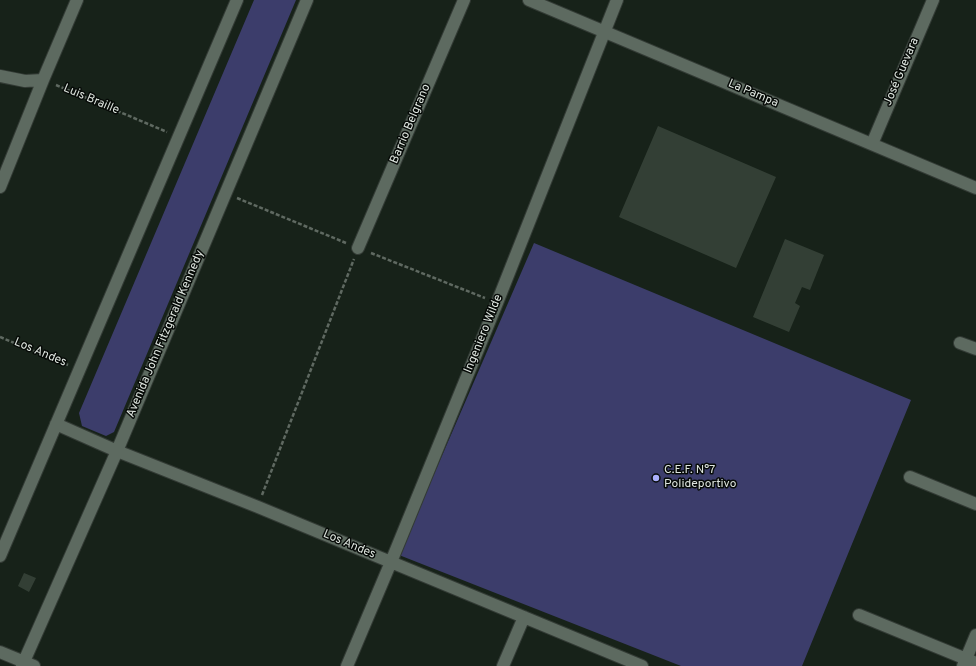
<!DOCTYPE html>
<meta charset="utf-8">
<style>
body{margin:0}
canvas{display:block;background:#172219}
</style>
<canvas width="976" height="666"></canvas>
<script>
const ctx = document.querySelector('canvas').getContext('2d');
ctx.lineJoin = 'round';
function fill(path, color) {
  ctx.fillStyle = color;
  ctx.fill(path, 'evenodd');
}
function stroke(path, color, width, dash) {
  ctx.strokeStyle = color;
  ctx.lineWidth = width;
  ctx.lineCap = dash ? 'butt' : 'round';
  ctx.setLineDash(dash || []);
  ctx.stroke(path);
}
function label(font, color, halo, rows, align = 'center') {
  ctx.font = font + ' Overpass,sans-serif';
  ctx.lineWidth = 3;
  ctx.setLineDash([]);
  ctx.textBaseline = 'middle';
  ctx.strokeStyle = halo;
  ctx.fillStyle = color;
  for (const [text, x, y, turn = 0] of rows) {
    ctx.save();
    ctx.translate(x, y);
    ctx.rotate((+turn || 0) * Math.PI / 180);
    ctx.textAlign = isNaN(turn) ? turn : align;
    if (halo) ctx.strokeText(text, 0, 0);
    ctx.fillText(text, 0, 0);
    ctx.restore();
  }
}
const green = new Path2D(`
 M 254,0 L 296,0 L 114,432 L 106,436 L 82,426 L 79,413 Z
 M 534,243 L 911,400 L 802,666 L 681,666 L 399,555 Z`);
const building = new Path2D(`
 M 658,126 L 776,177 L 736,268 L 619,217 Z
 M 785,239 L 824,255 L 810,290 L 802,287 L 795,303 L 800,306 L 789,332 L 753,317 Z
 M 24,573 L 36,578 L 29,592 L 18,586 Z`);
const path = new Path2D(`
 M 56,85 L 167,132
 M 237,198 L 346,243
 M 371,253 L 485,298
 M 0,337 L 68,365
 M 262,495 L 354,259`);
const minor = new Path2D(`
 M 529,0 L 976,188
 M 0,76 L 25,81 L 43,80
 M 872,144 L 933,0
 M 0,187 L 43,80 L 77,0
 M 358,248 L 464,0
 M 960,343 L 976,349
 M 56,424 L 117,451 L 258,507 L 642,666
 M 910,477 L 976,504
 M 0,556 L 237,0
 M 859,615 L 976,663
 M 0,652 L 34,666
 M 22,666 L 117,451 L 307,0
 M 347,666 L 391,562 L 497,303 L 617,0
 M 503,666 L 524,617
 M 963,666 L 976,635`);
const markers = [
 [656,478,4,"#abaffb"]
];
const streetNames = [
 ["José Guevara",902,72,-67],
 ["La Pampa",753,94,23],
 ["Luis Braille",91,100,23],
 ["Barrio Belgrano",411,124,-67],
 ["Avenida John Fitzgerald Kennedy",166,334,-67],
 ["Ingeniero Wilde",484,334,-68],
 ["Los Andes",40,353,23],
 ["Los Andes",349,545,23]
];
const poiNames = [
 ["C.E.F. N°7",664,471],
 ["Polideportivo",664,485]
];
fill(green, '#3c3d6b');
fill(building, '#333f35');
stroke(minor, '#333b35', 14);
stroke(path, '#5f6961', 2.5, [4, 2]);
stroke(minor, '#5d6a60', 12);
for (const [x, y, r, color] of markers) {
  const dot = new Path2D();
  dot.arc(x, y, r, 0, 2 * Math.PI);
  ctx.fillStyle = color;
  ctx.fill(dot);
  stroke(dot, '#060a07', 1.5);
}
label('12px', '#dee5df', '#060a07', streetNames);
label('12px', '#dee5df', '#060a07', poiNames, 'left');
</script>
